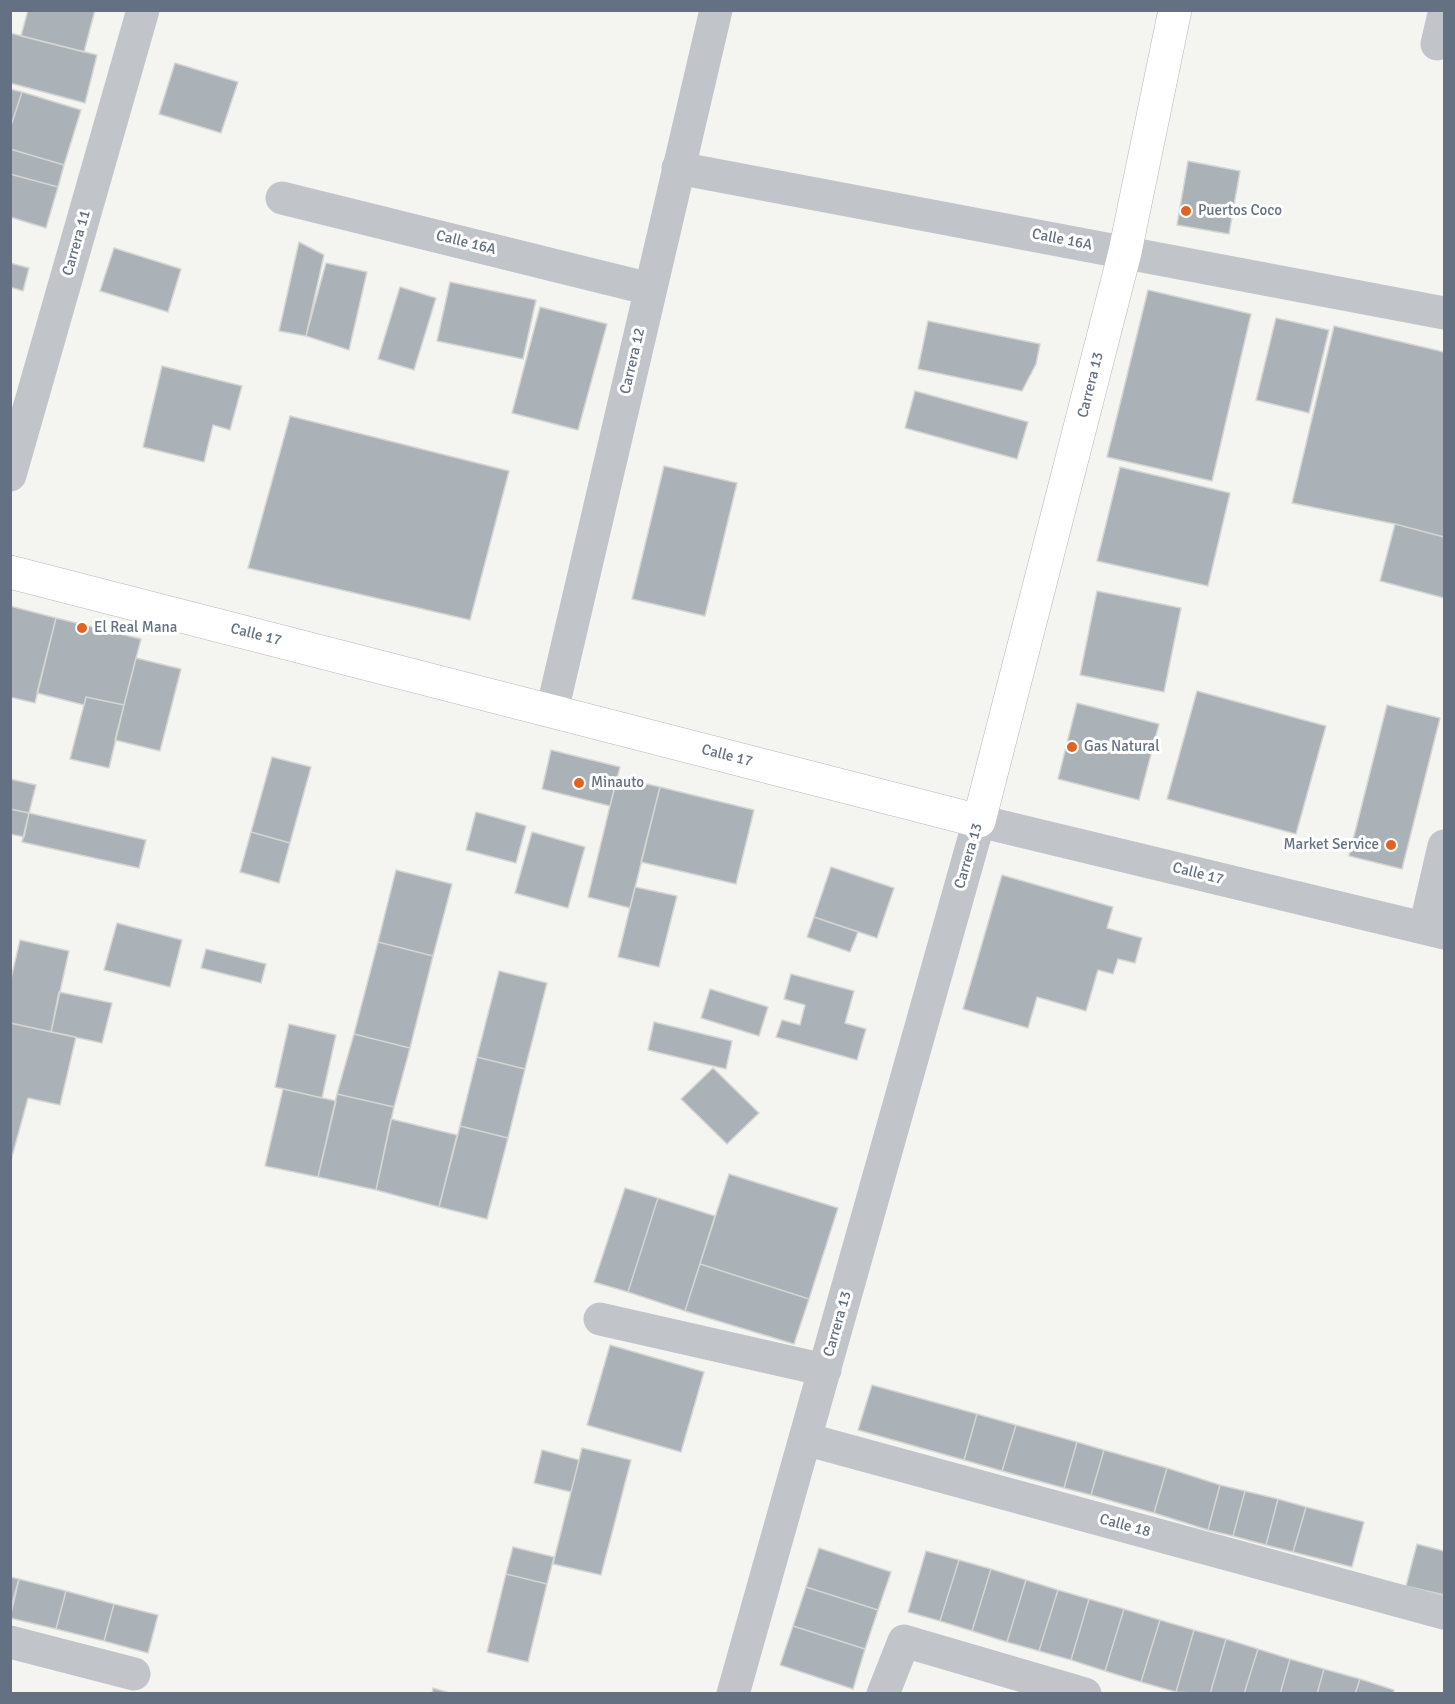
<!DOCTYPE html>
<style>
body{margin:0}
#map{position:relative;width:1455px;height:1704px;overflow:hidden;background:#f4f5f0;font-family:Signika,sans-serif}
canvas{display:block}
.frame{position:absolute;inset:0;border:12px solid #637182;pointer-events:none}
</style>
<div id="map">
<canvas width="1455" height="1704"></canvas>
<div class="frame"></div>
</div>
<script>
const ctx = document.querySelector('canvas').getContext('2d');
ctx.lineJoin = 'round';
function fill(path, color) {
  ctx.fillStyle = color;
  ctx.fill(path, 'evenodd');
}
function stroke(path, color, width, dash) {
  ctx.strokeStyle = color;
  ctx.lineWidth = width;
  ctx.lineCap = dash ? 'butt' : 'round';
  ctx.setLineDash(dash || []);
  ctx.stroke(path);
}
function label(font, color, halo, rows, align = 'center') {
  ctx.font = font + ' Signika,sans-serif';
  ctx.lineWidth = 6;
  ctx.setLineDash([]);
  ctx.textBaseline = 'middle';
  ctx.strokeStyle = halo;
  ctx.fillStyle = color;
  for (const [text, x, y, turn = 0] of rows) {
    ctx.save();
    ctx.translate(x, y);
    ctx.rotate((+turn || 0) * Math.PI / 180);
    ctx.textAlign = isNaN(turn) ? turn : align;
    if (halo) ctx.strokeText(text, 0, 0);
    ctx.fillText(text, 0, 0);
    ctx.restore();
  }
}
const building = new Path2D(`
 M 28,10 L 95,10 L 84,52 L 21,36 Z
 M 10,33 L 97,55 L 85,103 L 10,83 Z
 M 175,63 L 238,82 L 221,133 L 159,114 Z
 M 10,89 L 22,92 L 10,129 Z
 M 22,92 L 81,110 L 64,165 L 10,149 L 10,129 Z
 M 10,149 L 64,165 L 58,187 L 10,174 Z
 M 1188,161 L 1240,171 L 1229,234 L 1177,225 Z
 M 10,174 L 58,187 L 46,228 L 10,217 Z
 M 299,242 L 324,255 L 306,336 L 279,331 Z
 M 114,248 L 181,269 L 168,312 L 100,291 Z
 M 10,263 L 29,268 L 23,291 L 10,287 Z
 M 326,263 L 367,272 L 349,350 L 306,336 Z
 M 450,282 L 536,300 L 523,359 L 437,341 Z
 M 400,287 L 436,298 L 414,370 L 378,359 Z
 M 1148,290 L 1251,314 L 1212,481 L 1107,457 Z
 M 540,307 L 607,324 L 578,430 L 512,413 Z
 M 1276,318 L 1329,330 L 1309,413 L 1256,400 Z
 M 928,321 L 1040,344 L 1036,364 L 1022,391 L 918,369 Z
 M 1334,326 L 1444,352 L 1444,537 L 1395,524 L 1292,503 Z
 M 162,366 L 242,386 L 230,430 L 213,425 L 204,462 L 143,447 Z
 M 915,391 L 1028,422 L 1017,459 L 905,428 Z
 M 290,416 L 509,471 L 470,620 L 248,568 Z
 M 664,466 L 737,483 L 705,616 L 632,599 Z
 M 1120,467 L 1230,493 L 1208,586 L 1097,561 Z
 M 1395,524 L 1444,537 L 1444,598 L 1380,581 Z
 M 1097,591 L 1181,608 L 1164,692 L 1080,675 Z
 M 10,606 L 56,618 L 35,703 L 10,697 Z
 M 56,618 L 141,639 L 124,705 L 86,697 L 84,705 L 37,693 Z
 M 136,658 L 181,669 L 160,751 L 115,740 Z
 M 1197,691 L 1326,726 L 1296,834 L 1167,799 Z
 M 86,697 L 124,705 L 109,768 L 70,759 Z
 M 1077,703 L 1159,724 L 1139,800 L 1058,779 Z
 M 1387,705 L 1440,718 L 1402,869 L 1349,856 Z
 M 551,750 L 620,767 L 610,806 L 542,789 Z
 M 272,757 L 311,767 L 290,843 L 251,832 Z
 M 617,777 L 660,787 L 630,908 L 588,897 Z
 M 10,779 L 36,785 L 29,813 L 10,809 Z
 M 660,787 L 754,810 L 736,884 L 641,862 Z
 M 10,809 L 29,813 L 24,837 L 10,834 Z
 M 476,812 L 526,826 L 516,863 L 466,850 Z
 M 29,813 L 146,840 L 139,868 L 22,842 Z
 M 251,832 L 290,843 L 279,883 L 240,872 Z
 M 532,832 L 585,847 L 568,908 L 515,893 Z
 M 831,867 L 894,888 L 877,938 L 814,917 Z
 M 396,870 L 452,884 L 433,956 L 378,942 Z
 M 1002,875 L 1113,907 L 1107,928 L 1142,938 L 1135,963 L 1118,959 L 1113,974 L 1098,970 L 1086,1011 L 1037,997 L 1028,1028 L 963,1009 Z
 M 635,887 L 677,896 L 659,967 L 618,957 Z
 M 814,917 L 858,932 L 850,952 L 807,937 Z
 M 117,923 L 182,940 L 170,987 L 104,970 Z
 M 20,940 L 69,951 L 51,1032 L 10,1023 L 10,983 Z
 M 378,942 L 433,956 L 410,1048 L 354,1034 Z
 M 206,949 L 266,964 L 261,983 L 201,968 Z
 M 499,971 L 547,983 L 525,1069 L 477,1057 Z
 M 791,974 L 854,991 L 845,1023 L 866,1029 L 857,1060 L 776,1037 L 782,1020 L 800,1025 L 805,1005 L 784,999 Z
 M 710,989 L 768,1007 L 759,1036 L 701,1018 Z
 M 59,992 L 112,1003 L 102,1043 L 51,1032 Z
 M 654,1022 L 732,1041 L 726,1069 L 648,1050 Z
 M 10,1023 L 76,1037 L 60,1105 L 28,1098 L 10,1164 Z
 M 289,1024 L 336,1035 L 322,1098 L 275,1087 Z
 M 354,1034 L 410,1048 L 394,1107 L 337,1094 Z
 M 477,1057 L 525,1069 L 508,1138 L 460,1126 Z
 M 713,1068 L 759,1113 L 727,1144 L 681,1099 Z
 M 283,1089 L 336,1101 L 318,1177 L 265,1166 Z
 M 337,1094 L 394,1107 L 376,1190 L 318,1177 Z
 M 391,1119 L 457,1135 L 439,1207 L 376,1190 Z
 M 460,1126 L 508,1138 L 487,1219 L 439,1207 Z
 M 729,1174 L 838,1208 L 809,1299 L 700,1264 Z
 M 625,1188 L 658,1198 L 628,1292 L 594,1282 Z
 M 658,1198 L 715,1216 L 685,1311 L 628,1292 Z
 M 700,1264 L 809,1299 L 794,1344 L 685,1311 Z
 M 610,1345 L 704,1372 L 681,1452 L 587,1425 Z
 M 872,1385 L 977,1414 L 964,1460 L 858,1430 Z
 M 977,1414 L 1016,1425 L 1002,1471 L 964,1460 Z
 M 1016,1425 L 1077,1442 L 1064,1488 L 1002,1471 Z
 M 1077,1442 L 1104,1450 L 1091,1495 L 1064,1488 Z
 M 582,1448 L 631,1460 L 601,1575 L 553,1564 Z
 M 542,1450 L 579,1460 L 571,1492 L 534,1483 Z
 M 1104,1450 L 1167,1468 L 1154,1513 L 1091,1495 Z
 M 1167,1468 L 1220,1485 L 1208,1530 L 1154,1513 Z
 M 1220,1485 L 1245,1491 L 1233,1536 L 1208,1530 Z
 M 1245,1491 L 1278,1499 L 1266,1545 L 1233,1536 Z
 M 1278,1499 L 1306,1507 L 1293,1552 L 1266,1545 Z
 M 1306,1507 L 1364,1522 L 1352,1567 L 1293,1552 Z
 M 1417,1544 L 1444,1551 L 1444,1595 L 1406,1586 Z
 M 513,1547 L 554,1557 L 547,1584 L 506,1574 Z
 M 819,1548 L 891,1572 L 878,1610 L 806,1587 Z
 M 926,1551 L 959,1560 L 940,1621 L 908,1612 Z
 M 959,1560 L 991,1569 L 972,1631 L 940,1621 Z
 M 991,1569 L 1026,1580 L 1007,1642 L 972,1631 Z
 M 506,1574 L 547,1584 L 528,1662 L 487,1652 Z
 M 10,1577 L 19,1579 L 10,1611 Z
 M 19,1579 L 66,1591 L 56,1629 L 10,1618 Z
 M 1026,1580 L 1058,1590 L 1039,1651 L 1007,1642 Z
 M 806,1587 L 878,1610 L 865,1649 L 793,1626 Z
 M 1058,1590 L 1089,1599 L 1071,1660 L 1039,1651 Z
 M 66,1591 L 114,1604 L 104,1641 L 56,1629 Z
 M 1089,1599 L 1124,1609 L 1105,1671 L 1071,1660 Z
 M 114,1604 L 158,1615 L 148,1653 L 104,1641 Z
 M 1124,1609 L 1160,1620 L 1141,1682 L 1105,1671 Z
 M 1160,1620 L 1194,1630 L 1176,1692 L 1141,1682 Z
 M 793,1626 L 865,1649 L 853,1689 L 780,1665 Z
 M 1194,1630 L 1226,1639 L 1210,1694 L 1176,1692 Z
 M 1226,1639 L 1258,1649 L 1244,1694 L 1210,1694 Z
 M 1258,1649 L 1290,1659 L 1280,1694 L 1244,1694 Z
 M 1290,1659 L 1324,1669 L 1317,1694 L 1280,1694 Z
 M 1324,1669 L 1360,1679 L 1355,1694 L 1317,1694 Z
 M 1360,1679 L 1394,1690 L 1393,1694 L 1355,1694 Z
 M 433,1688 L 453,1694 L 432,1694 Z`);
const minor = new Path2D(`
 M 1437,44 L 1444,14
 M 678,168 L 1444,313
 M 282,198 L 650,289
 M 10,475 L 143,10
 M 552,711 L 716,10
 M 1425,928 L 1444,846
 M 600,1319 L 825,1370
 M 805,1439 L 1444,1613
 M 10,1642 L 134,1674
 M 733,1694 L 979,821 L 1444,933
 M 883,1694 L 904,1641 L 1085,1694`);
const major = new Path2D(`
 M 10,572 L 979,821 L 1125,252 L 1175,10`);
const markers = [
 [1186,211,6,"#e46221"],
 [82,628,6,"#e46221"],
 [1072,747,6,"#e46221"],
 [579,783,6,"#e46221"],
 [1391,845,6,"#e46221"]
];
const poiNames = [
 ["Puertos Coco",1198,211],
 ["El Real Mana",94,628],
 ["Gas Natural",1084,747],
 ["Minauto",591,783],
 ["Market Service",1379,845,"right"]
];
const streetNames = [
 ["Calle 16A",1062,240,11],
 ["Carrera 11",77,243,-74],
 ["Calle 16A",466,243,14],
 ["Carrera 12",633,361,-77],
 ["Carrera 13",1091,385,-76],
 ["Calle 17",256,635,14],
 ["Calle 17",727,756,14],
 ["Carrera 13",969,856,-74],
 ["Calle 17",1198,874,14],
 ["Carrera 13",838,1324,-74],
 ["Calle 18",1125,1526,15]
];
fill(building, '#aab1b7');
stroke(building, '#d5d6d3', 1.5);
stroke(major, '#b4b8bc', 34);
stroke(minor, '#c1c4c8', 33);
stroke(major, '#fff', 33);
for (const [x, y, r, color] of markers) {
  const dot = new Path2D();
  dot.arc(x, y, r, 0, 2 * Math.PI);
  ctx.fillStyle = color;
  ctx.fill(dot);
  stroke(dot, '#fff', 2);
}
label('15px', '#637182', '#fff', poiNames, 'left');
label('15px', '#637182', '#fff', streetNames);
</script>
